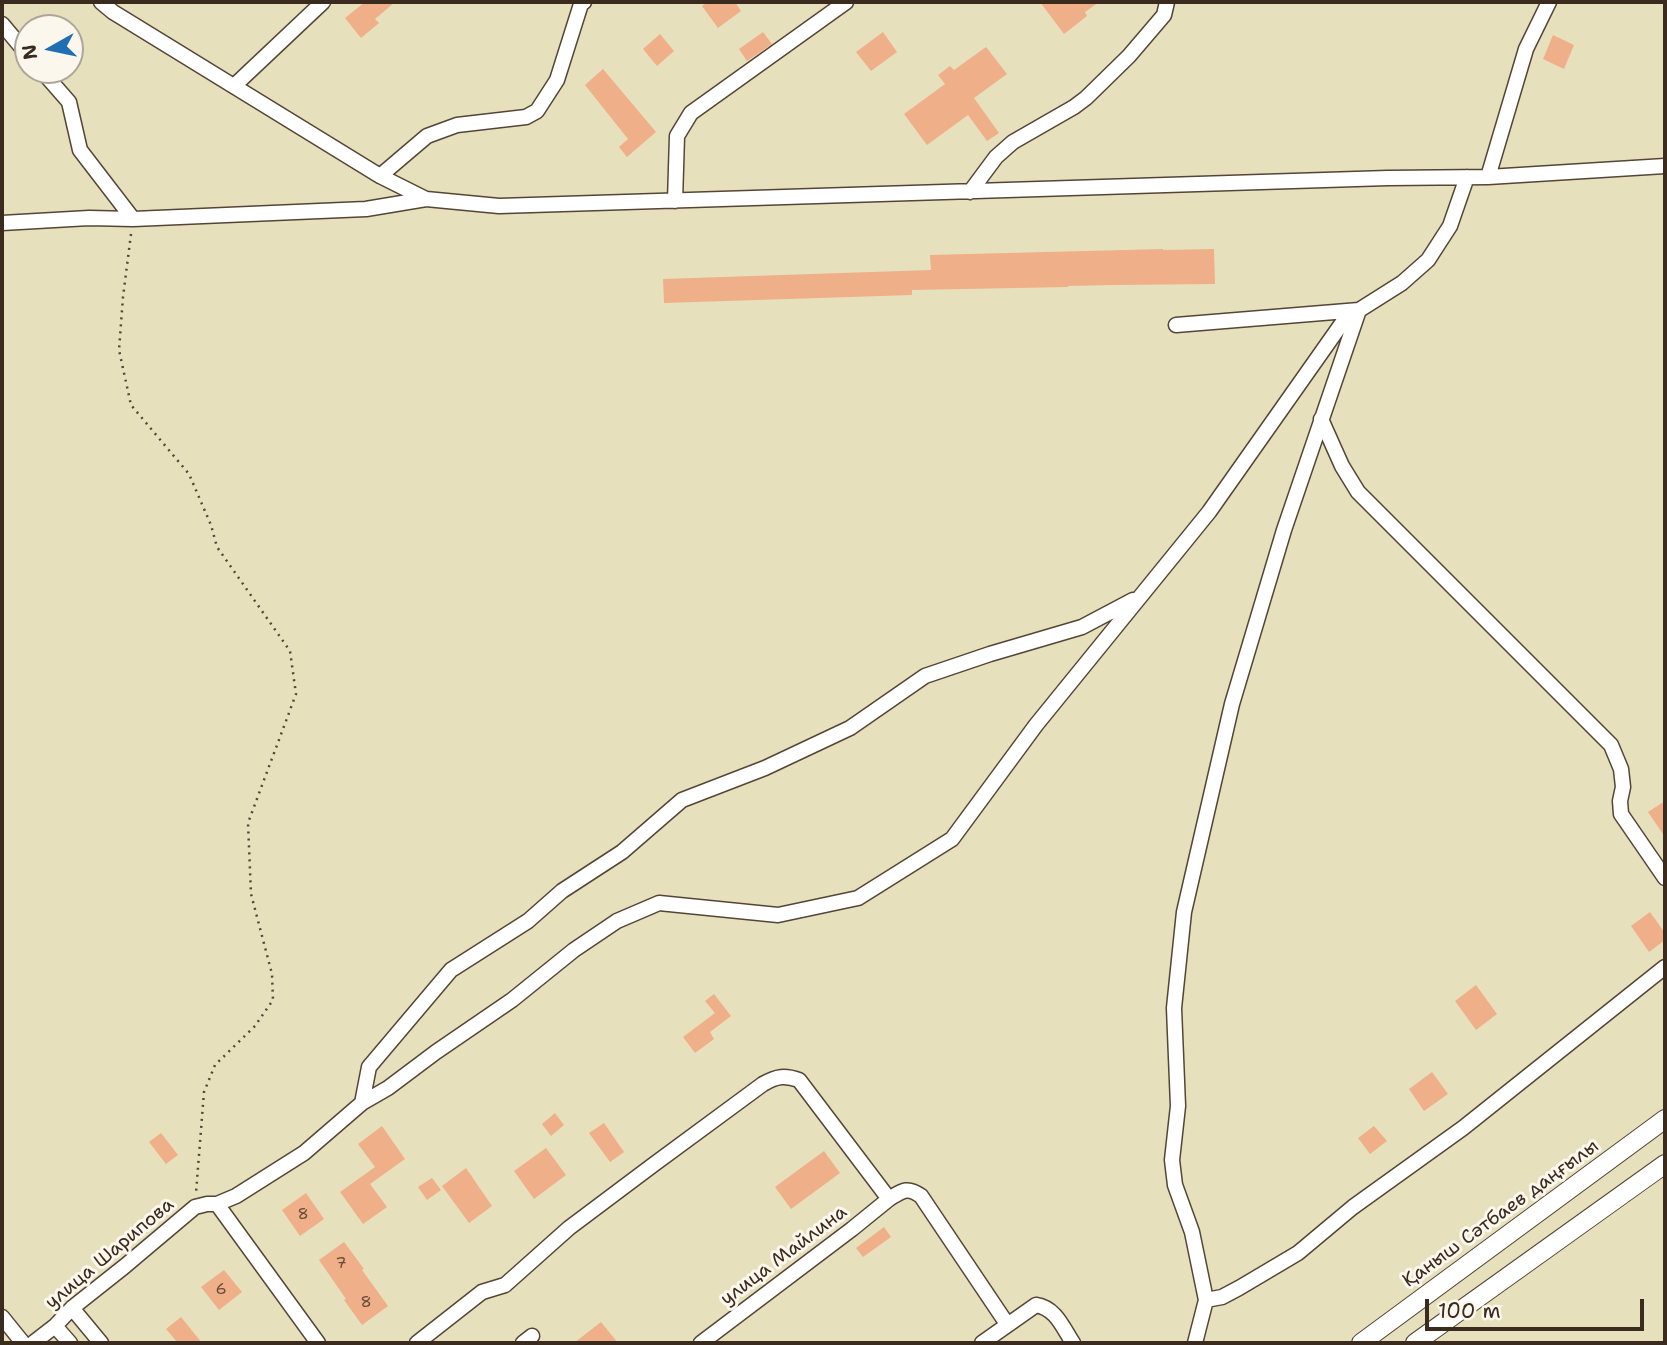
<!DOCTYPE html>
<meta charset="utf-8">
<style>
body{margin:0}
#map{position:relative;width:1667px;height:1345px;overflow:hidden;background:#e7e0bc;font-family:"Shantell Sans",sans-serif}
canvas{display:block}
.frame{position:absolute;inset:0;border:4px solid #3b2a1e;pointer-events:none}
.north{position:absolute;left:14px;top:14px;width:70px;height:70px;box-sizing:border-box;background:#fbf7ec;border:2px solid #aea59a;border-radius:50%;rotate:261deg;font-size:19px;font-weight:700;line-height:28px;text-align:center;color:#3b2a1e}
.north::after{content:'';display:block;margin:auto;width:24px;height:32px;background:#1f6fb2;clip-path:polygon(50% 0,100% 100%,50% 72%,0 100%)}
.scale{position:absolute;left:1425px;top:1299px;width:219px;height:32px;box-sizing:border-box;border:4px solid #3b2a1e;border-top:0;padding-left:9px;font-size:21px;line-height:24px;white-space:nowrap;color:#3b2a1e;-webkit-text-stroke:5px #fbf7ec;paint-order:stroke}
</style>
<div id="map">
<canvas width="1667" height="1345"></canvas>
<div class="frame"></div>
<div class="north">N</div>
<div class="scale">100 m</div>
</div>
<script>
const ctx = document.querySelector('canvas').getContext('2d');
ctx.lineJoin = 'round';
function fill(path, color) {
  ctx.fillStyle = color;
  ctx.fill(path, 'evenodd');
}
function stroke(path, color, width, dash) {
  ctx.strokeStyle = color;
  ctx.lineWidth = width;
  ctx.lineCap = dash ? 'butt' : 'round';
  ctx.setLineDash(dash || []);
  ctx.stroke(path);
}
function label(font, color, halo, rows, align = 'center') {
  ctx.font = font + ' "Shantell Sans",sans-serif';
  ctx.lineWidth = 6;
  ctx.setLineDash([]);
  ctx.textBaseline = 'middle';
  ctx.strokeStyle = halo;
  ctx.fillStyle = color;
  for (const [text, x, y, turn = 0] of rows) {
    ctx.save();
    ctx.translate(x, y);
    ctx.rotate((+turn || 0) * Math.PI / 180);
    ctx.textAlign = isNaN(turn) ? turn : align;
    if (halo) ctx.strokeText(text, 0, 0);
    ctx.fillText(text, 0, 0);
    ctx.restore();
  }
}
const building = new Path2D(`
 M 365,2 L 395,2 L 375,19 L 379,23 L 361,38 L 345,18 Z
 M 708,2 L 735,2 L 741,11 L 718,28 L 702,6 Z
 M 1040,2 L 1099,2 L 1085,12 L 1087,16 L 1064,34 Z
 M 763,32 L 772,44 L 747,61 L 739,49 Z
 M 883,32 L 897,52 L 871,71 L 856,52 Z
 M 660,34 L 674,51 L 657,66 L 643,49 Z
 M 1553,35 L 1574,45 L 1564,69 L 1543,59 Z
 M 986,47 L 1007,74 L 974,98 L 999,133 L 987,141 L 968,115 L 927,145 L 904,114 L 945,84 L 938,75 L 950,66 L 954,70 Z
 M 603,69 L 656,132 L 627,157 L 619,147 L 628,139 L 585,85 Z
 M 1163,249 L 1163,250 L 1214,249 L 1215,284 L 1115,285 L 1068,286 L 1068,287 L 912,290 L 912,295 L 664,303 L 663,279 L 931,270 L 930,255 Z
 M 1665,801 L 1665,837 L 1648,812 Z
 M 1650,912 L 1665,933 L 1665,940 L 1649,952 L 1631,926 Z
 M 1476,985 L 1497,1014 L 1476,1030 L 1455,1001 Z
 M 714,994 L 731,1016 L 710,1032 L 714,1039 L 695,1053 L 683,1037 L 715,1013 L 705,1001 Z
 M 1432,1072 L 1448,1094 L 1424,1111 L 1409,1089 Z
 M 555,1113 L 564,1125 L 551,1136 L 542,1124 Z
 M 604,1123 L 624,1152 L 610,1162 L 589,1133 Z
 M 382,1126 L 405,1159 L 370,1184 L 387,1207 L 363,1224 L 340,1192 L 375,1167 L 358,1144 Z
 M 1374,1126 L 1387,1141 L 1370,1154 L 1358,1138 Z
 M 161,1133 L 178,1155 L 166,1164 L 149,1142 Z
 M 546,1148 L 566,1175 L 534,1199 L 514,1171 Z
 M 824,1151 L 840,1173 L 791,1209 L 775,1187 Z
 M 466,1168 L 492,1206 L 469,1223 L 442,1186 Z
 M 432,1178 L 441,1190 L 427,1200 L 418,1187 Z
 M 306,1193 L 324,1219 L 300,1236 L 282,1210 Z
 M 884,1227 L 891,1237 L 863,1257 L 856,1248 Z
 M 344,1242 L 364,1269 L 362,1270 L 388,1306 L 362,1325 L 344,1300 L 346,1299 L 319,1260 Z
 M 224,1270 L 242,1292 L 219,1310 L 201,1287 Z
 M 181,1317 L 202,1343 L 178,1343 L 166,1329 Z
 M 601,1322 L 618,1343 L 574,1343 Z`);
const path = new Path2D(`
 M 131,234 L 123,297 L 119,350 L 131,405 L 189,474 L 211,525 L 217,547 L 290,651 L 296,694 L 248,823 L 251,894 L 272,974 L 273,1000 L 255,1026 L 215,1065 L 204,1092 L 196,1193`);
const minor = new Path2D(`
 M 101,2 L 113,12 L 380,176 L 426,199 L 499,206 L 1388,178 L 1488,177 L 1665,166
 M 2,24 L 28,55
 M 41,70 L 69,102 L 80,150 L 133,219
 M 234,86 L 323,2
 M 380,176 L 427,136 L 457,125 L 526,117 L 537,111 L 557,80 L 581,4 L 584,2
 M 1488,177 L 1526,49 L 1549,2
 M 970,192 L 996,157 L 1013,142 L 1074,107 L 1086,98 L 1129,56 L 1164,15 L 1167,2
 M 675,201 L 677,136 L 691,113 L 846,2
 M 2,223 L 89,218 L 133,219 L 366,209 L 426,199
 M 1176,325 L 1359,310 L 1284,530 L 1232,704 L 1184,912 L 1174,1008 L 1178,1106 L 1172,1160 L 1175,1185 L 1192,1232 L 1206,1300 L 1195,1343
 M 1321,419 L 1342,466 L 1358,492 L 1611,745 L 1621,769 L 1623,787 L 1620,801 L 1621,814 L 1665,878
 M 362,1103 L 369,1067 L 451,970 L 528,921 L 562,891 L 622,852 L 682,800 L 765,768 L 850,728 L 925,676 L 990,654 L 1082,627 L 1133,600
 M 217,1204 L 318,1343
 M 1206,1300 L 1222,1297 L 1239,1288 L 1298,1253 L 1353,1207 L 1463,1128 L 1665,967
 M 72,1308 L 101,1343
 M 2,1317 L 23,1343
 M 55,1326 L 70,1343
 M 33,1343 L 55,1326 L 72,1308 L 125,1266 L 195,1207 L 207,1204 L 217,1204 L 236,1196 L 304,1153 L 362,1103 L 388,1088 L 436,1052 L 512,1000 L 574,950 L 617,921 L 659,903 L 778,915 L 858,898 L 952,839 L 1036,725 L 1209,512 L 1345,319 L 1402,283 L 1428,260 L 1450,226 L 1467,177
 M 417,1343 L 482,1292 L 505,1285 L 569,1228 L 653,1165 L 763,1084 C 777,1076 785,1075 799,1080 L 889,1199 C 902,1191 907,1186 921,1196 L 1007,1324
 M 523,1343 L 532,1336
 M 701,1343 L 852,1229 L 889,1199
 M 982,1343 L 1036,1305 C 1056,1308 1063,1328 1073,1343`);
const major = new Path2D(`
 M 1361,1343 L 1665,1119
 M 1415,1343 L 1665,1164`);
const numberNames = [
 ["8",303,1215],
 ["7",341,1264],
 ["6",221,1290],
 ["8",366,1303]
];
const streetNames = [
 ["Қаныш Сәтбаев даңғылы",1501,1214,-36],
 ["улица Шарипова",110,1254,-40],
 ["улица Майлина",784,1256,-37]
];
fill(building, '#efaf88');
stroke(minor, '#554536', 17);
stroke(major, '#554536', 20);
stroke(path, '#554536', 2.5, [2, 5]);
stroke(minor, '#fff', 14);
stroke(major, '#fff', 18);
label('16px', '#684b38', null, numberNames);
label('19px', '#3b2a1e', '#fbf7ec', streetNames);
</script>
